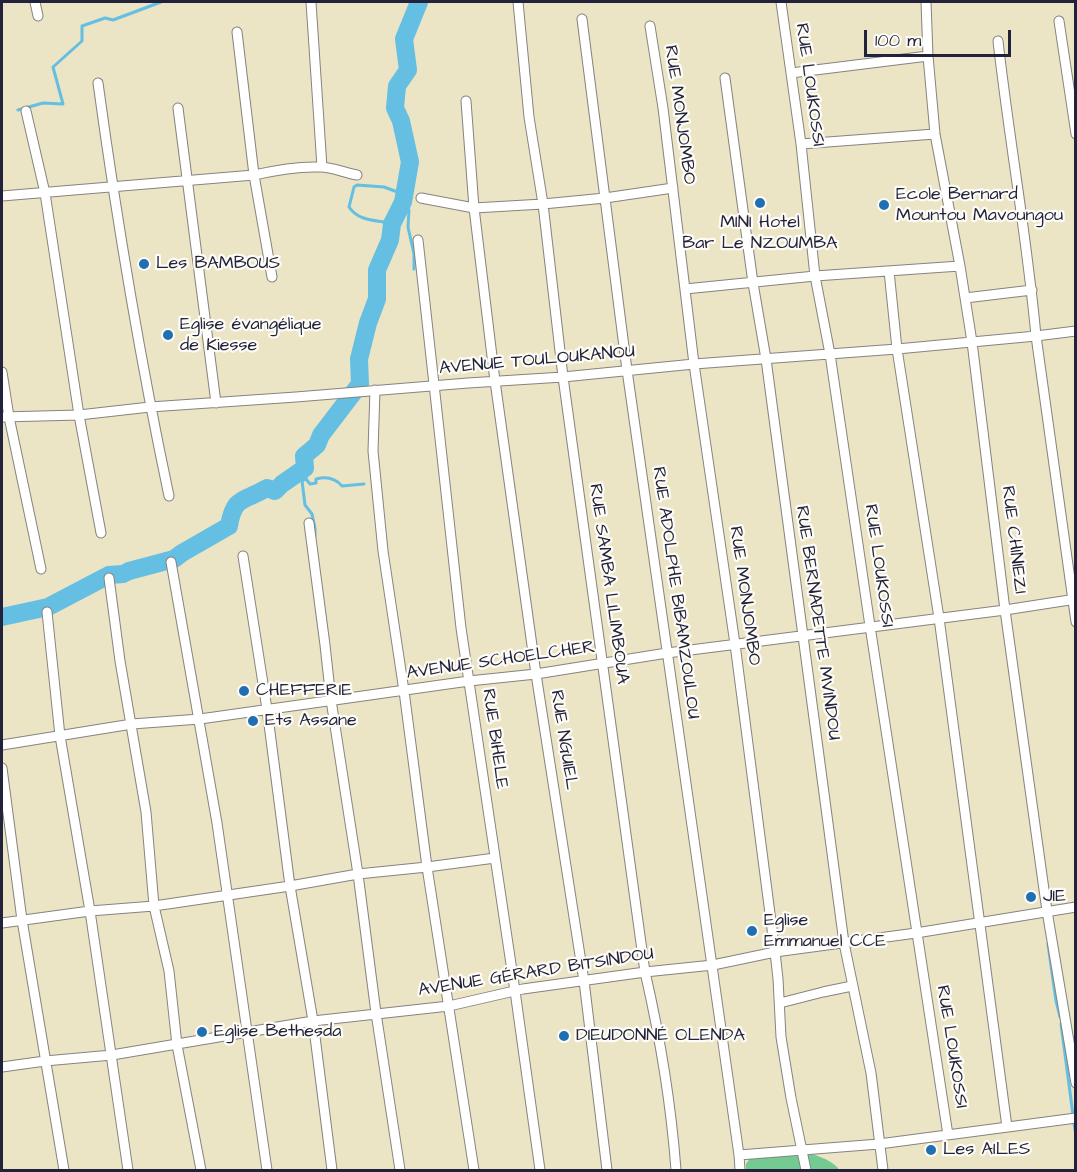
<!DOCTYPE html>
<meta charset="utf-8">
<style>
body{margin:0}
#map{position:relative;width:1077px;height:1172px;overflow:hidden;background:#ebe4c5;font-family:"Architects Daughter",sans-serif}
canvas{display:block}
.frame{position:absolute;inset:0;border:3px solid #22223b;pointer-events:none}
.scale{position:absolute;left:864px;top:30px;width:147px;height:27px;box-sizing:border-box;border:3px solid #22223b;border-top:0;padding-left:8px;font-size:18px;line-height:21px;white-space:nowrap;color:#22223b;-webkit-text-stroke:4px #fdfcf7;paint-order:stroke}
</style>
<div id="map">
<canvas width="1077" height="1172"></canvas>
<div class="frame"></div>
<div class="scale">100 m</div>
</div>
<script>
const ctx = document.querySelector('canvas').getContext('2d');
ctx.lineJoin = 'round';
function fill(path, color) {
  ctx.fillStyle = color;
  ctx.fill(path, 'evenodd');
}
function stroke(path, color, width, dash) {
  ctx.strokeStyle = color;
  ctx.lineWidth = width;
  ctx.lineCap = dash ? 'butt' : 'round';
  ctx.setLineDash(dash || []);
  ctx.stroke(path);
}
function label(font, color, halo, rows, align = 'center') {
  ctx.font = font + ' "Architects Daughter",sans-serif';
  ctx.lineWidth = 4.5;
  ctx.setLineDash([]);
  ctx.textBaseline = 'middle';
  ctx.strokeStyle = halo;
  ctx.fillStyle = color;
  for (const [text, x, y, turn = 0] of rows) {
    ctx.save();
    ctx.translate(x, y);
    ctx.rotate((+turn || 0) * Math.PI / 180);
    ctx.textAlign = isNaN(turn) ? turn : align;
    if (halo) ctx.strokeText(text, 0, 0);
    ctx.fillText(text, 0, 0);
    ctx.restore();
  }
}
const green = new Path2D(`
 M 757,1148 C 781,1149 821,1150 838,1168 L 838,1170 L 746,1170 L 746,1164 Z`);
const stream = new Path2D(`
 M 18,110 L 43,103 L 63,104 L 53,67 L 82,41 L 82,26 L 105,18 L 113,20 L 161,2
 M 404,204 L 409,210 L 408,227 L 414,254 L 414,269
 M 390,223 C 375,220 358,221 349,207 L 354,187 L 357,185 L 384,187 L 403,194
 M 305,468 L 306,474 L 306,479 L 302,481 L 305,505 L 312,514 L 315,528 L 315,536
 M 306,479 L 310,484 L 316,483 L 316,479 C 327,476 335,478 342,486 L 364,484
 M 1048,944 L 1056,1001 L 1060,1017
 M 1061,1024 L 1073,1115
 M 1074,1123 L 1076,1136`);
const river = new Path2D(`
 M 2,617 L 48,607 L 109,575 L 123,574 L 129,571 L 174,559 L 182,553 L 229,526 C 234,496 243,502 267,488 L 275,491 L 282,484 L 305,468 L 304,456 L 317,445 L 321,435 L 360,384 L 359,359 L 368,323 L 377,299 L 377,270 L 390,240 L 392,224 L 403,202 L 410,162 L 401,121 L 395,108 L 397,86 L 408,70 L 404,39 L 419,2`);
const street = new Path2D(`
 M 35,2 L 38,16
 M 311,2 L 322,167
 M 518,2 L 529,117 L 543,204 L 563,377 L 645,972 C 660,1037 671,1103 676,1170
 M 781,2 L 801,144 L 815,276 L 830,354 L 870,626 L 948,1135
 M 926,2 L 928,56 L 935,134 L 960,266 L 972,342 L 1005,610 L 1047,911 L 1076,1083
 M 582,19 L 627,370 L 739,1155 L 740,1170
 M 1059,21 L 1076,134
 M 650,26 L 663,108 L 694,364 L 735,644 L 775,952 L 778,979 L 781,1037 L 791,1098 L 806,1170
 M 237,32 L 254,175 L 272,277
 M 998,41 C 1009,139 1027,237 1036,336 L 1076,622
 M 791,73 L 928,56
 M 725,78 L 753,283 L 766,359 L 844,943 L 871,1073 L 883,1170
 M 98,83 C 117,222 140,359 169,496
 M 466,101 L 474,208 L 495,381 L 536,674 L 584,981 L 607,1170
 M 178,108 L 216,403
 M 26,111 L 45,193 L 79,415 L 101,533
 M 801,144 L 935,134
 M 2,196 L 254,175 C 276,170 297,166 320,167 C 332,167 345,173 357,175
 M 421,198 L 474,208 L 543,204 L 605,198 L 673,188
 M 418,240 L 461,628 L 515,991 L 540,1170
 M 889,271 L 897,349 L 939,618 L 1007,1127
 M 685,289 L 815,276 L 960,266
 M 965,298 L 1032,290
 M 2,372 L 9,417 L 41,569
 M 375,390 L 373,451 L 383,551 L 404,691 L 427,867 L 474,1170
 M 2,417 L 79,415 L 150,407 L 296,397 L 468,383 L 563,377 L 694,364 L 897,349 L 1036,336 L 1076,331
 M 309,523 L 325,645 L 331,700 L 358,874 L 376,1013 L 400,1170
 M 243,556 L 267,709 L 290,886 L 313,1021 L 332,1170
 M 171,562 L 217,823 L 267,1170
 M 109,578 L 120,661 L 146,812 L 154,906 L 169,971 L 177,1045 L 201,1170
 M 47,612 L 60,736 L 90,911 L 128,1170
 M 2,745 L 132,724 L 200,719 L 469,681 L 536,674 L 667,653 L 1005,610 L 1076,599
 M 2,768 L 22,920 L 64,1170
 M 2,923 L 90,911 L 154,906 L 290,886 L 358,874 L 427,867 L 495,858
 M 780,1003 L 823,992 L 852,986
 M 2,1067 L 45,1061 L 112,1055 L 313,1021 L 449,1006 L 523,989 L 645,972 L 713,965 L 775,952 L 916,933 L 1076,907
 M 739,1155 L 879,1144 L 1076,1118`);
const markers = [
 [760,203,6,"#1f6fb2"],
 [884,205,6,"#1f6fb2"],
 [144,264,6,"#1f6fb2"],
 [168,335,6,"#1f6fb2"],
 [244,691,6,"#1f6fb2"],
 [253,721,6,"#1f6fb2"],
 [1031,897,6,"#1f6fb2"],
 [752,931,6,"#1f6fb2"],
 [202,1032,6,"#1f6fb2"],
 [564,1036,6,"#1f6fb2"],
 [931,1150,6,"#1f6fb2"]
];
const streetNames = [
 ["RUE LOUKOSSI",809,85,82],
 ["RUE MONJOMBO",679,115,82],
 ["AVENUE TOULOUKANOU",537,361,-5],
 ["RUE CHINIEZI",1013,540,83],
 ["RUE LOUKOSSI",878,566,82],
 ["RUE SAMBA LILIMBOUA",608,584,82],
 ["RUE ADOLPHE BIBAMZOULOU",675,593,82],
 ["RUE MONJOMBO",744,596,82],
 ["RUE BERNADETTE MVINDOU",817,623,82],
 ["AVENUE SCHOELCHER",501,661,-8],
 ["RUE BIHELE",494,739,82],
 ["RUE NGUIEL",563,740,81],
 ["AVENUE GÉRARD BITSINDOU",536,973,-9],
 ["RUE LOUKOSSI",951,1047,81]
];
const poiNames = [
 ["Ecole Bernard",896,195],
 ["Mountou Mavoungou",896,216],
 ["MINI Hotel",760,223,"center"],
 ["Bar Le NZOUMBA",760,244,"center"],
 ["Les BAMBOUS",156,264],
 ["Eglise évangélique",180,325],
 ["de Kiesse",180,346],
 ["CHEFFERIE",256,691],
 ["Ets Assane",265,721],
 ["JIE",1043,897],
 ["Eglise",764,921],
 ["Emmanuel CCE",764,942],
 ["Eglise Bethesda",214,1032],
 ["DIEUDONNÉ OLENDA",576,1036],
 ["Les AILES",943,1150]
];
fill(green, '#74cb91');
stroke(stream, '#64bfe2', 3);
stroke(river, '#64bfe2', 18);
stroke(street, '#868380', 11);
stroke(street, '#fff', 9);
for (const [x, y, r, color] of markers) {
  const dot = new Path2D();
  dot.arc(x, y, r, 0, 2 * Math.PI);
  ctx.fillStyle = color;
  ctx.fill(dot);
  stroke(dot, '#fdfcf7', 2);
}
label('18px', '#22223b', '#fdfcf7', streetNames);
label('18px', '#22223b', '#fdfcf7', poiNames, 'left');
</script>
